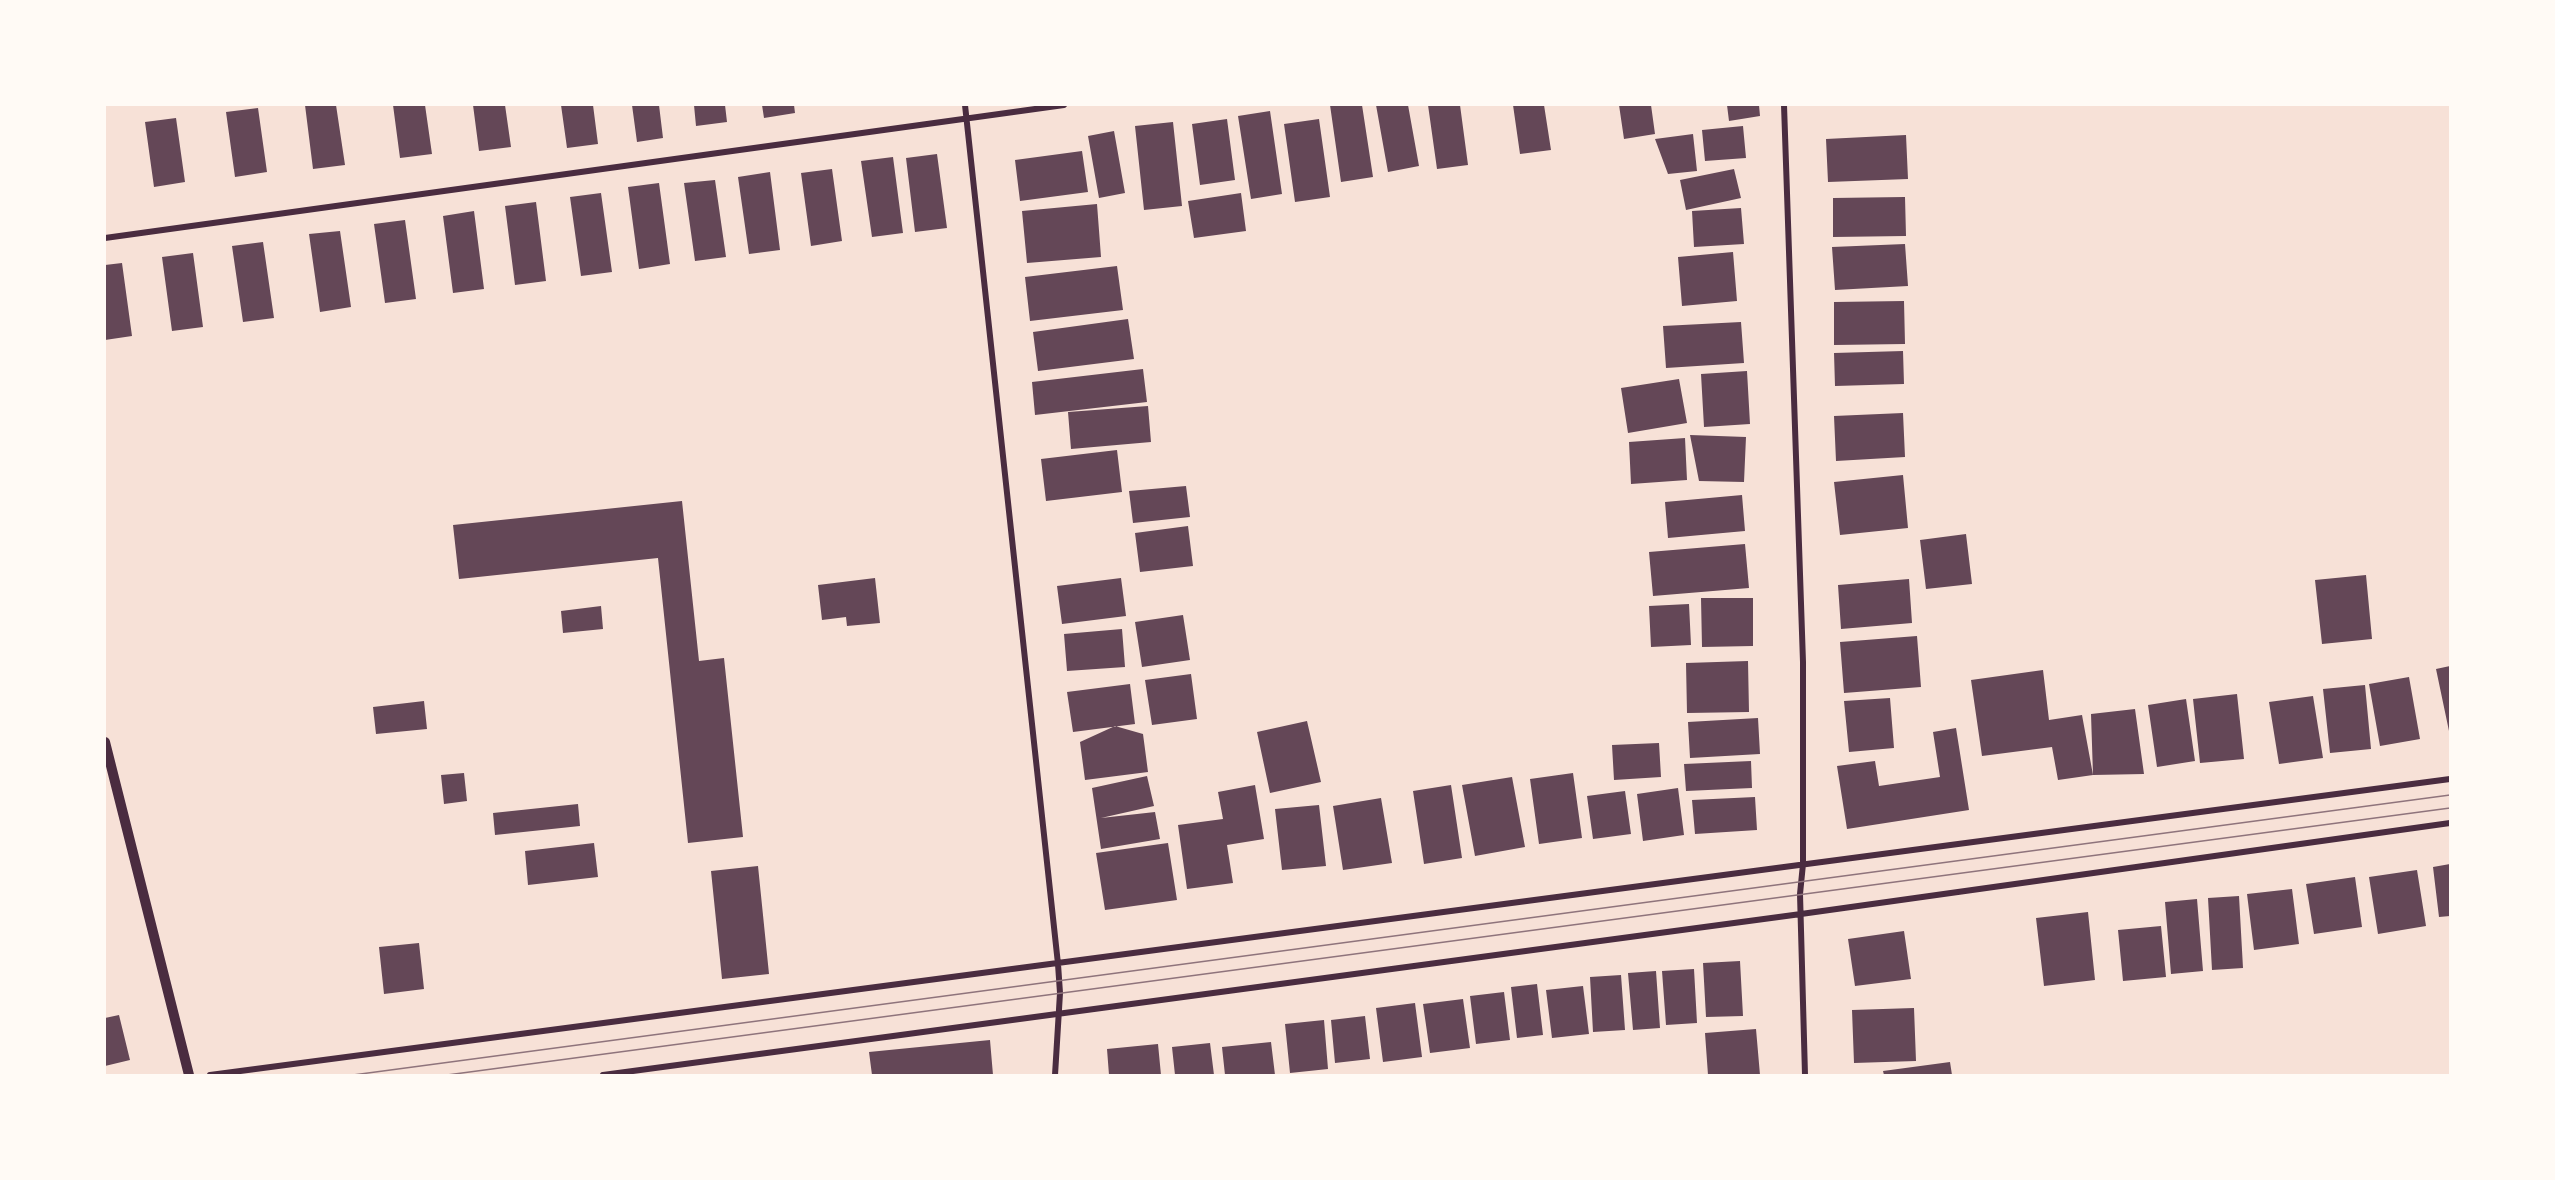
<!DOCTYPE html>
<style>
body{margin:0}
#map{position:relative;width:2555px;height:1180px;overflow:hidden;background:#f7e1d7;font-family:Montserrat,sans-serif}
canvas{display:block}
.frame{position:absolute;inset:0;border:106px solid #fffaf5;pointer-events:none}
</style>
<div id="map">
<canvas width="2555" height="1180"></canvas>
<div class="frame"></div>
</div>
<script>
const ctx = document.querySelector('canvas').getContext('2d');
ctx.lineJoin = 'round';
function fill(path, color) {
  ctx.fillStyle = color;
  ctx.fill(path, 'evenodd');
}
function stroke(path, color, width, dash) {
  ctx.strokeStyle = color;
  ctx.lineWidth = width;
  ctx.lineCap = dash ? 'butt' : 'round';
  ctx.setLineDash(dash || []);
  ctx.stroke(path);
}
const building = new Path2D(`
 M 305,105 L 336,105 L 345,165 L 313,169 Z
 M 393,105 L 425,105 L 432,154 L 400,158 Z
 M 473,105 L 505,105 L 511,147 L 479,151 Z
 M 561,105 L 593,105 L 598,144 L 567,148 Z
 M 632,105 L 659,105 L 663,138 L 637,142 Z
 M 694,105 L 725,105 L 727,122 L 696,126 Z
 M 762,105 L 794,105 L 795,113 L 764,118 Z
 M 1330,105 L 1362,105 L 1373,177 L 1341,182 Z
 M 1376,105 L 1408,105 L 1419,166 L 1388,172 Z
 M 1428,105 L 1460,105 L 1468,165 L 1437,169 Z
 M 1513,105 L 1544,105 L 1551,150 L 1520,154 Z
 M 1619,105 L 1651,105 L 1655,134 L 1624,139 Z
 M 1727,105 L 1759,105 L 1760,116 L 1729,121 Z
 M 258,108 L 267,172 L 235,177 L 226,112 Z
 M 1270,111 L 1282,194 L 1251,199 L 1238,116 Z
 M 176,118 L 185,182 L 154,187 L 145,122 Z
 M 1227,119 L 1235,180 L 1200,185 L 1192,124 Z
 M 1319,119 L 1330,197 L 1295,202 L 1284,124 Z
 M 1173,122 L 1182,206 L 1144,210 L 1135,126 Z
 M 1743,126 L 1746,158 L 1705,161 L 1702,130 Z
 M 1114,131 L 1125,193 L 1099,198 L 1088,136 Z
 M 1693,134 L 1697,171 L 1668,174 L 1655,139 Z
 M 1906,135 L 1908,179 L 1828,182 L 1826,139 Z
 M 1082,151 L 1088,192 L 1020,201 L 1015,160 Z
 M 937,154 L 947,228 L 915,232 L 906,158 Z
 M 893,157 L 903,233 L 872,237 L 861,161 Z
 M 832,169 L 842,241 L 811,246 L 801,173 Z
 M 1734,169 L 1741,198 L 1686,210 L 1680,180 Z
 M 770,172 L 780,250 L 749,254 L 738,177 Z
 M 715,180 L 726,257 L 695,261 L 684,183 Z
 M 659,183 L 670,264 L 639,269 L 628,187 Z
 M 601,193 L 612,272 L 581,276 L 570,197 Z
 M 1241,193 L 1246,231 L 1194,238 L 1188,201 Z
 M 1905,197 L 1906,236 L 1833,237 L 1833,198 Z
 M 536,202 L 546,281 L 515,285 L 505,206 Z
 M 1097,204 L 1101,257 L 1027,263 L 1022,211 Z
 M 1741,208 L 1744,244 L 1694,247 L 1692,211 Z
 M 474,211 L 484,289 L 453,293 L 443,216 Z
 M 405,220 L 416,299 L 385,303 L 374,224 Z
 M 340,231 L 351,307 L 320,312 L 309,234 Z
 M 263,242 L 274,318 L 243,322 L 232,246 Z
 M 1905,244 L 1908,286 L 1835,290 L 1832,247 Z
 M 1733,252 L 1737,301 L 1682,306 L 1678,257 Z
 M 193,253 L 203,327 L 172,331 L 162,257 Z
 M 122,263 L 132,336 L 105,340 L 105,265 Z
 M 1117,266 L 1123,310 L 1030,321 L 1025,277 Z
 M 1904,301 L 1905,344 L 1834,345 L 1834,302 Z
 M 1128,319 L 1134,359 L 1038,371 L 1033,332 Z
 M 1741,322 L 1744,363 L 1666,368 L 1663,326 Z
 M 1903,351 L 1904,384 L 1835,386 L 1834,353 Z
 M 1143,369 L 1147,402 L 1035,415 L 1032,382 Z
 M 1747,371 L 1750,424 L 1704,427 L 1701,374 Z
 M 1679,379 L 1687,423 L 1628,433 L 1621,388 Z
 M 1148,406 L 1151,442 L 1071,449 L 1068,412 Z
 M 1903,413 L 1905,457 L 1836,461 L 1834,416 Z
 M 1690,435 L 1746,437 L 1744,482 L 1699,481 Z
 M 1685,438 L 1687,480 L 1631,484 L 1629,442 Z
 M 1117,450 L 1122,492 L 1046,501 L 1041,459 Z
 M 1903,475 L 1908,528 L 1840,535 L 1834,482 Z
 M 1186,486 L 1190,517 L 1133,523 L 1129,491 Z
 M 1742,495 L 1745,531 L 1668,538 L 1665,502 Z
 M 682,501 L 699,661 L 724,658 L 743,837 L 688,843 L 658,558 L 459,579 L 453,525 Z
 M 1188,526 L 1193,566 L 1140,572 L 1135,533 Z
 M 1966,534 L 1972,584 L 1926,589 L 1920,540 Z
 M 1745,544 L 1749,588 L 1653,596 L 1649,552 Z
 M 2366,575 L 2372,639 L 2322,644 L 2315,580 Z
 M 875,578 L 880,623 L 847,626 L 846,617 L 822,620 L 818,585 Z
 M 1121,578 L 1126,616 L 1062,624 L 1057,586 Z
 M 1909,579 L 1912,623 L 1841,629 L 1838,585 Z
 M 1701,598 L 1753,598 L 1753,646 L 1702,647 Z
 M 1689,604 L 1691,645 L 1651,647 L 1649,606 Z
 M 601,606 L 603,629 L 563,633 L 561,611 Z
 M 1183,615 L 1190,660 L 1142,667 L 1135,622 Z
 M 1122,629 L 1125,667 L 1067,671 L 1064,634 Z
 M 1917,636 L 1921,687 L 1844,693 L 1840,642 Z
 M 1748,661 L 1749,712 L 1687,713 L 1686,663 Z
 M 2450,666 L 2450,731 L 2449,731 L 2436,669 Z
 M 2043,670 L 2049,720 L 2082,715 L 2093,775 L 2091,714 L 2135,709 L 2144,774 L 2093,775 L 2058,780 L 2052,747 L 1982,756 L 1971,680 Z
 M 1191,674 L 1197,719 L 1152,725 L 1145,680 Z
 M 2409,677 L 2420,739 L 2380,746 L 2369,684 Z
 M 1130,684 L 1135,724 L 1073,732 L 1067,692 Z
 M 2365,685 L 2371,749 L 2330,753 L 2323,689 Z
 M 2237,694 L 2244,759 L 2200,763 L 2193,699 Z
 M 2313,696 L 2323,758 L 2279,764 L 2269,702 Z
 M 1890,698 L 1894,748 L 1849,752 L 1844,701 Z
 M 2186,699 L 2195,761 L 2157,767 L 2148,705 Z
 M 424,701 L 427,729 L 376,734 L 373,707 Z
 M 1758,718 L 1760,754 L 1690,758 L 1688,722 Z
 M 1307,721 L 1321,782 L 1270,793 L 1257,732 Z
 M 1115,726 L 1143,734 L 1148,772 L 1085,780 L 1080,742 Z
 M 1956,728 L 1969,810 L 1847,829 L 1837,766 L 1875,761 L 1879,786 L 1940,777 L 1933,732 Z
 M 1659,743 L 1661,777 L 1614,780 L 1612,745 Z
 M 1751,761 L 1752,788 L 1686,791 L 1684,764 Z
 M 464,773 L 467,801 L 444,804 L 441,775 Z
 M 1573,773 L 1582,838 L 1539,844 L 1530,779 Z
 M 1147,776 L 1154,806 L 1101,818 L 1155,812 L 1160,839 L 1101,849 L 1092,788 Z
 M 1512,777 L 1525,847 L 1475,856 L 1462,785 Z
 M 1255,785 L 1264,839 L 1227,845 L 1233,883 L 1187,889 L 1178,825 L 1223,819 L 1218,792 Z
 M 1451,785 L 1462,858 L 1424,864 L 1413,791 Z
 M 1678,788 L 1684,835 L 1643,841 L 1637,794 Z
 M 1625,791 L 1631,834 L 1593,839 L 1587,796 Z
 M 1755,797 L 1757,830 L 1695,834 L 1692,800 Z
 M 1381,798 L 1392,863 L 1343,870 L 1333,806 Z
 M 578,804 L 580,826 L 495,835 L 493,813 Z
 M 1319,805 L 1326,866 L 1282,870 L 1275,809 Z
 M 594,843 L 598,877 L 528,885 L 525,851 Z
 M 1168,843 L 1177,900 L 1105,910 L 1096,853 Z
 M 2450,864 L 2450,916 L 2439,917 L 2433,867 Z
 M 758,866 L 769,974 L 722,979 L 711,871 Z
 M 2417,870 L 2426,926 L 2378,934 L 2369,877 Z
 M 2355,877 L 2362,927 L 2314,934 L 2306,884 Z
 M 2292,889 L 2299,944 L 2254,950 L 2247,894 Z
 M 2239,896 L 2243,968 L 2212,970 L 2208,898 Z
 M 2197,899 L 2203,971 L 2171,974 L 2165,902 Z
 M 2088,912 L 2095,980 L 2044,986 L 2036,918 Z
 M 2161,926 L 2166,977 L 2123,981 L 2118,930 Z
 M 1904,931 L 1911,979 L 1855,986 L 1848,939 Z
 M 419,943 L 424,989 L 384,994 L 379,947 Z
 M 1740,961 L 1743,1016 L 1706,1017 L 1703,963 Z
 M 1694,969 L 1697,1023 L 1666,1025 L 1662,971 Z
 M 1656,971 L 1660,1028 L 1633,1030 L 1628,973 Z
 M 1621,975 L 1625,1030 L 1593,1032 L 1590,977 Z
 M 1537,984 L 1543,1035 L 1517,1038 L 1511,987 Z
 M 1583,986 L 1589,1034 L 1552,1038 L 1546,990 Z
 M 1504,992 L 1510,1040 L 1476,1044 L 1470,996 Z
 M 1463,999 L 1470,1048 L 1430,1053 L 1423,1004 Z
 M 1415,1003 L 1422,1057 L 1383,1062 L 1376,1008 Z
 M 1914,1008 L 1916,1061 L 1854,1063 L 1852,1010 Z
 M 119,1015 L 130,1060 L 105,1066 L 105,1018 Z
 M 1365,1016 L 1370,1059 L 1335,1063 L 1331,1020 Z
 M 1324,1020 L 1328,1069 L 1290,1073 L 1285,1024 Z
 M 1756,1029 L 1760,1075 L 1708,1075 L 1705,1033 Z
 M 990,1040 L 993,1075 L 872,1075 L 869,1052 Z
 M 1271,1042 L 1275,1075 L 1225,1075 L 1222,1047 Z
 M 1210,1043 L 1214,1075 L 1175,1075 L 1172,1047 Z
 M 1158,1044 L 1161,1075 L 1109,1075 L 1107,1049 Z
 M 1950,1062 L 1952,1075 L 1884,1075 L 1883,1071 Z`);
const minor = new Path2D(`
 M 965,105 L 1058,964 L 1060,993 L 1055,1075
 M 1784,105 L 1803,662 L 1803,864 L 1800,894 L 1805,1075
 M 105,238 L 1064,105
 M 210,1075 L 2450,779
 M 603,1075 L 1801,914 L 2450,823`);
const tertiary = new Path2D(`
 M 105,742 L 189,1075`);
const tram = new Path2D(`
 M 353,1075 L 2450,795
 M 447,1075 L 2450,808`);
fill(building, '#644757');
stroke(minor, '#4a2c40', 6);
stroke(tertiary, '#4a2c40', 10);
stroke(tram, '#8f747c', 1.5);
</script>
